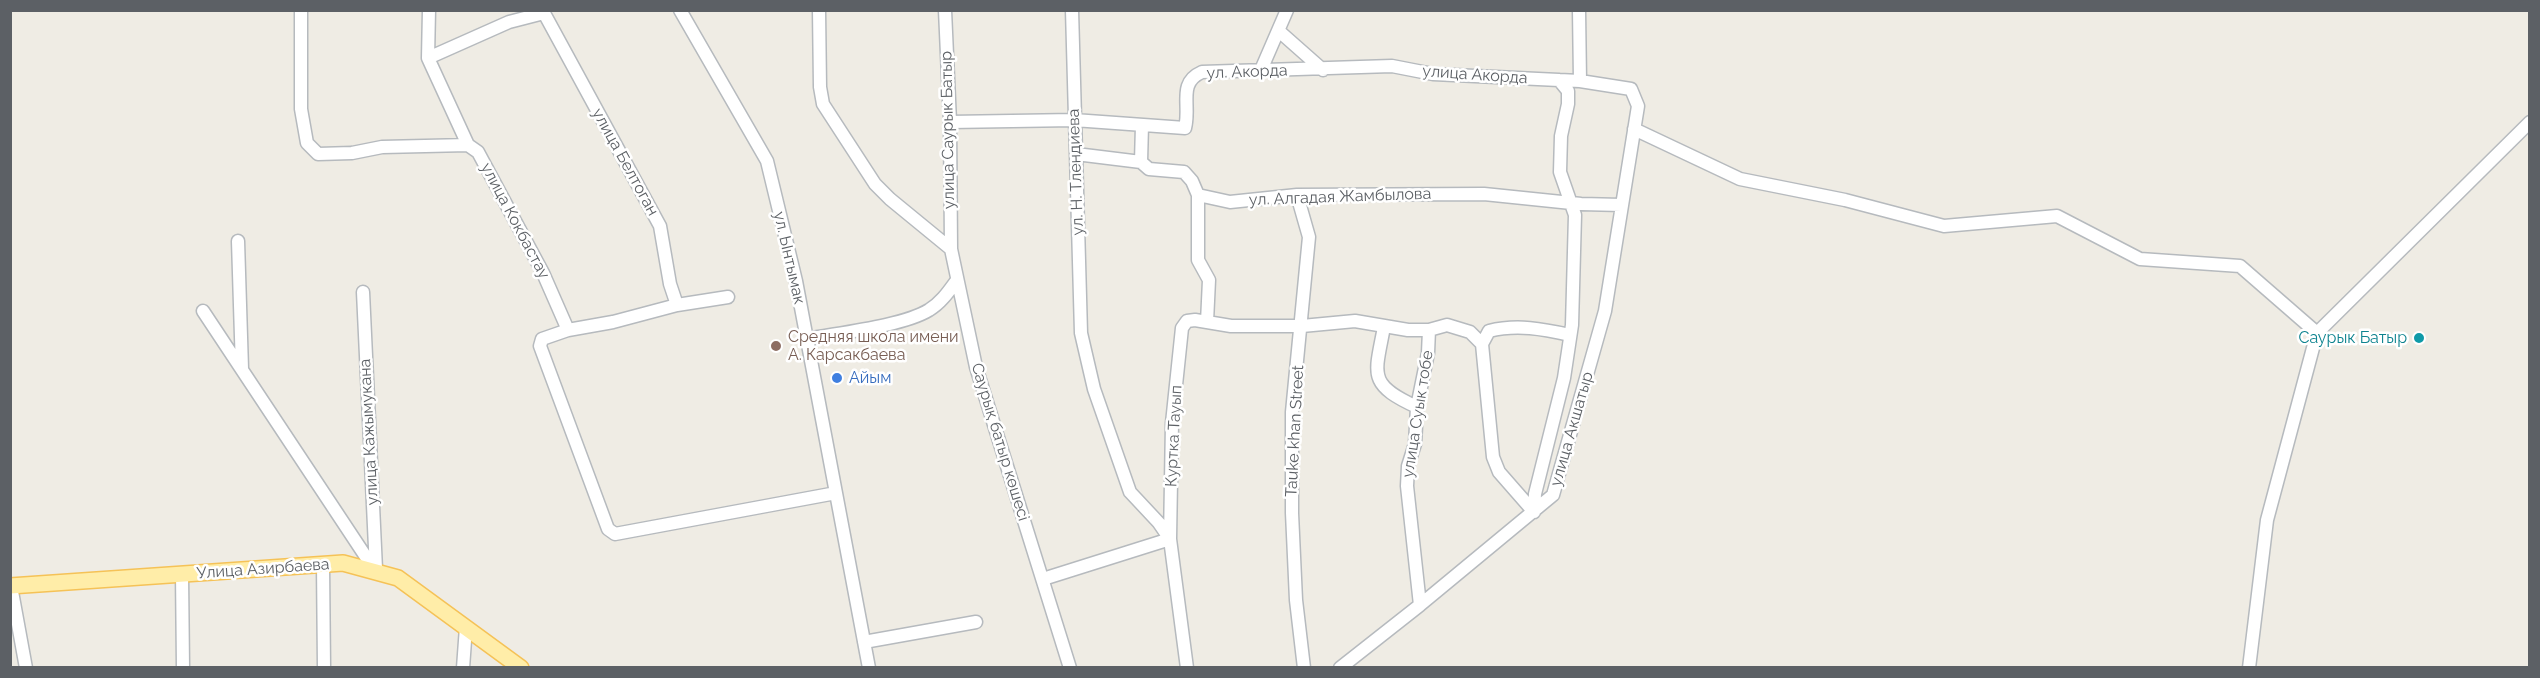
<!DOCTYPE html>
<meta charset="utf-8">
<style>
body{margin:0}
#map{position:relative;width:2540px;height:678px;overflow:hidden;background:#efece4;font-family:Raleway,sans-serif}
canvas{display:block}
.frame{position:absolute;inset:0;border:12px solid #5c6065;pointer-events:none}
</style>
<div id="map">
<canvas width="2540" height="678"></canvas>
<div class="frame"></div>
</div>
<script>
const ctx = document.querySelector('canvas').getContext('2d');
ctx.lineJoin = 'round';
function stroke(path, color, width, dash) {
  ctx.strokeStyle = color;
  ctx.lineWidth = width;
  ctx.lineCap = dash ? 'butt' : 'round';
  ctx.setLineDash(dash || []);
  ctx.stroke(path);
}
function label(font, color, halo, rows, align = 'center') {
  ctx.font = font + ' Raleway,sans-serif';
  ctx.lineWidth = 5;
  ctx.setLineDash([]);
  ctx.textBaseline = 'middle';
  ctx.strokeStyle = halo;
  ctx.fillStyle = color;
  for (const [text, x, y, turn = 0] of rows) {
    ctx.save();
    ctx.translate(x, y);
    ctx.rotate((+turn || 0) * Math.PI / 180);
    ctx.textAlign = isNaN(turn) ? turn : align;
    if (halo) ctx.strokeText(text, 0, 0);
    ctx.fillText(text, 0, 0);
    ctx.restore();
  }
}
const minor = new Path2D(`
 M 301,10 L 301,109 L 307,143 L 318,154 L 352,153 L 382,147 L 468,145
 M 429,10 L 428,58 L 468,145 L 478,152 L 543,273 L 568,330 L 613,322 L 677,305
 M 680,10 L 767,161 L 796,281 L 869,668
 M 819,10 L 820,87 L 823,104 L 875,184 L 890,199 L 951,249 L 976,367 L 1070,668
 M 945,10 L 950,122 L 951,249
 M 1579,10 L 1580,81
 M 1280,32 L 1323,70
 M 428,58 L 509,22 L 544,13 L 660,226 L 670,284 L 677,305 L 728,297
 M 1261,70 L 1287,10
 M 950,122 L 1074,120 L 1185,128 C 1191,105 1177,83 1202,72 L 1392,66 L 1433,74 L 1580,81 L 1631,89 L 1638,106 L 1605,311 L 1553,495 L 1420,605 L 1340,668
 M 1634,129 L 1740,179 L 1845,200 L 1944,226 L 2057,216 L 2140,259 L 2240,266 L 2317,333
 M 1076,154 L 1141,162 L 1149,169 L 1184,172 L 1192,181 L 1198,195 L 1230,202 L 1297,195 L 1484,194 L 1581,204 L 1622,205
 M 1141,162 L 1142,125
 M 1198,195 L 1198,260 L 1209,280 L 1207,322
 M 1297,195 L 1309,237 L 1292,412 L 1292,513 L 1296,600 L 1304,668
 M 238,241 L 242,369
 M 363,292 L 376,569
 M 203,311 L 376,572
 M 1384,327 C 1375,375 1367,384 1417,407
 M 568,330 L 542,339 L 540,346 L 608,529 L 615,534 L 836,493
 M 807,339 C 838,333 903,326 929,310 C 941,303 949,291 957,280
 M 1482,344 L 1489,331 C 1517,324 1543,329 1570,335
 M 1534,512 L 1535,494 L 1564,378 L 1572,325 L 1575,215 L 1560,172 L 1561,136 L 1568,104 L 1568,91 L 1559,80
 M 323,565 L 324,668
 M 182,574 L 183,668
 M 1043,579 L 1170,539 L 1159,523 L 1130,492 L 1094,389 L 1081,333 L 1072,10
 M 11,586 L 26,668
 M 1420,605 L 1407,486 L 1408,466 L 1415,444 L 1417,407 L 1428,353 L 1429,330
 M 864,642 L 976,622
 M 463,668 L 466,627
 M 1187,668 L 1170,539 L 1172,423 L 1182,328 L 1187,321 L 1195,320 L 1231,326 L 1302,326 L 1355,321 L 1408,330 L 1429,330 L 1447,325 L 1470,332 L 1482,344 L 1493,457 L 1499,472 L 1534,512
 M 2249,668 L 2267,520 L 2317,333 L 2530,122`);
const major = new Path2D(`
 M 10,586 L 343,563 L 398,578 L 521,668`);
const markers = [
 [2419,338,6,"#0f9aa8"],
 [776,346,6,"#8d6e63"],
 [837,378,6,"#3f7fe0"]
];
const streetNames = [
 ["ул. Акорда",1247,72,-2],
 ["улица Акорда",1475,75,4],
 ["улица Саурык Батыр",948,130,-91],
 ["улица Белтоган",625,162,61],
 ["ул. Н. Тлендиева",1076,172,-92],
 ["ул. Алгадая Жамбылова",1340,197,-2],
 ["улица Кокбастау",515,221,62],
 ["ул. Ынтымак",789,258,77],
 ["улица Суык тобе",1418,414,-81],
 ["улица Акшатыр",1572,429,-74],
 ["Tauke khan Street",1295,431,-87],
 ["улица Кажымукана",369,432,-93],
 ["Куртка Тауып",1174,436,-87],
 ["Саурық батыр көшесі",1000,442,73],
 ["Улица Азирбаева",263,569,-4]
];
const educationNames = [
 ["Средняя школа имени",788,337],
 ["А. Карсакбаева",788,355]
];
const cultureNames = [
 ["Саурык Батыр",2407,338]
];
const shopNames = [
 ["Айым",849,378]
];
stroke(minor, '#b6babe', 15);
stroke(major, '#f5c257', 18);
stroke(minor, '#fff', 12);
stroke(major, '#ffeda8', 15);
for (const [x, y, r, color] of markers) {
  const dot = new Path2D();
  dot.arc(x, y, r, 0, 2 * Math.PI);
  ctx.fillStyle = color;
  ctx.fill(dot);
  stroke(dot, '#fff', 2);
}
label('16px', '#5c6065', '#fff', streetNames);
label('16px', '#785e54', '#fff', educationNames, 'left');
label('16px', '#0d838f', '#fff', cultureNames, 'right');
label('16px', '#366cbe', '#fff', shopNames, 'left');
</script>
